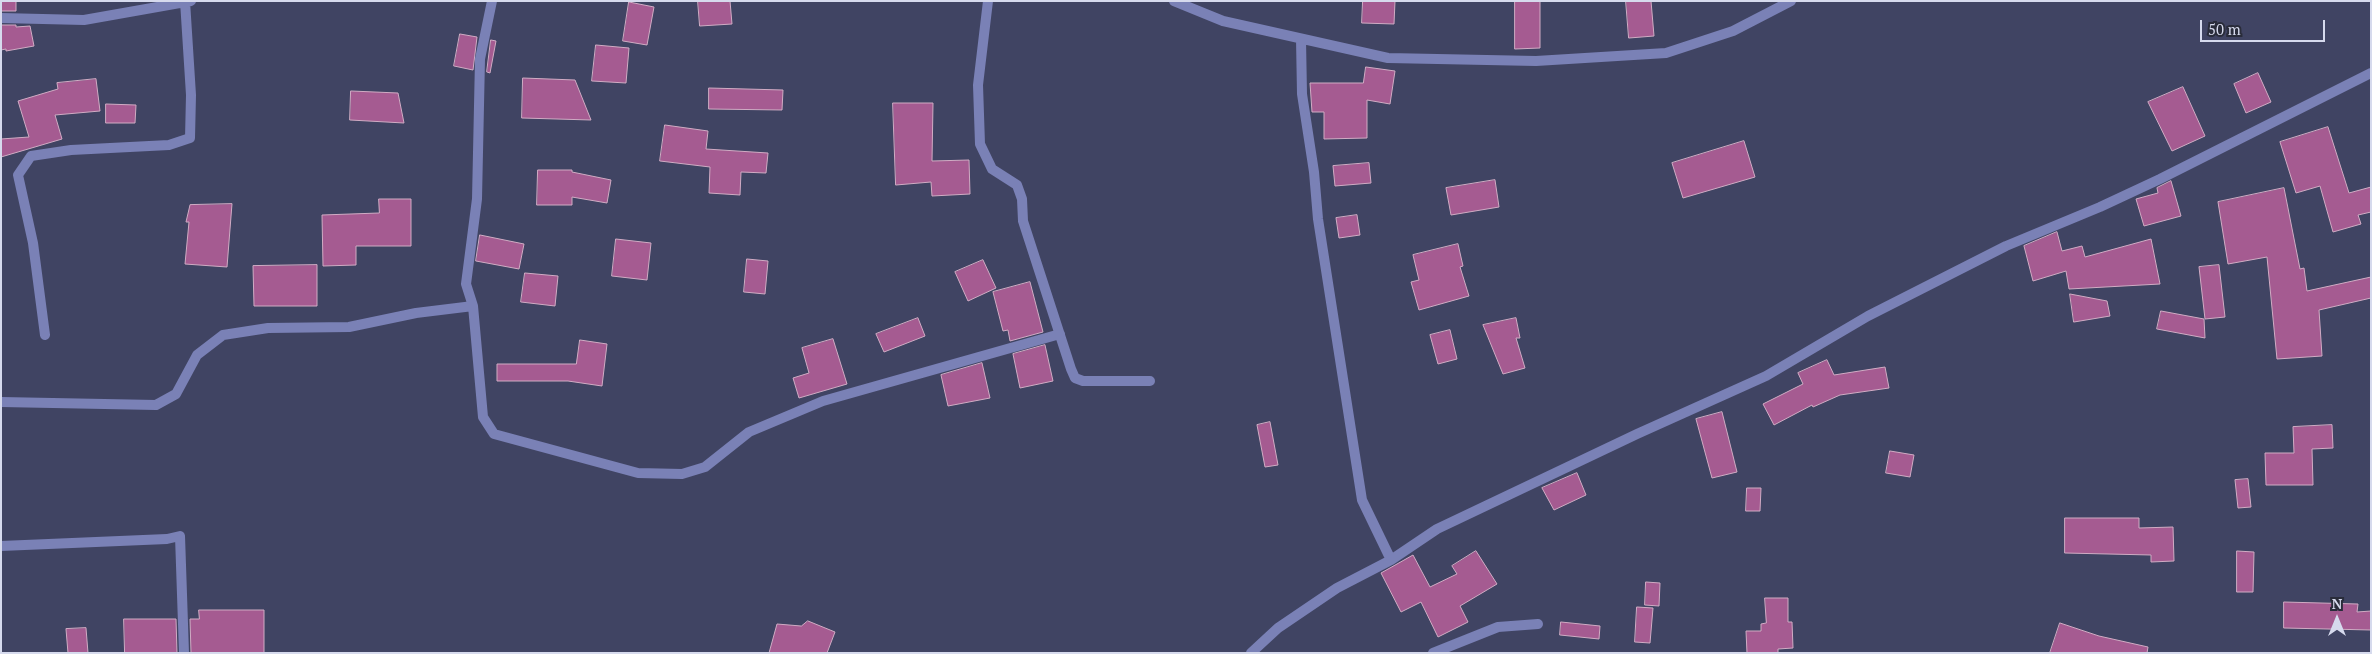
<!DOCTYPE html>
<style>
body{margin:0}
#map{position:relative;width:2372px;height:654px;overflow:hidden;background:#404463;font-family:"PT Serif",serif}
canvas{display:block}
.frame{position:absolute;inset:0;border:2px solid #d6daed;pointer-events:none}
.north{position:absolute;left:2312px;top:594px;width:50px;height:50px;-webkit-text-stroke:4px #292c3a;paint-order:stroke;rotate:0deg;font-size:14px;font-weight:700;line-height:20px;text-align:center;color:#d6daed}
.north::after{content:'';display:block;margin:auto;width:18px;height:22px;background:#d6daed;clip-path:polygon(50% 0,100% 100%,50% 72%,0 100%)}
.scale{position:absolute;left:2200px;top:20px;width:125px;height:22px;box-sizing:border-box;border:2px solid #d6daed;border-top:0;padding-left:6px;font-size:15px;line-height:18px;white-space:nowrap;color:#d6daed;-webkit-text-stroke:4px #292c3a;paint-order:stroke}
</style>
<div id="map">
<canvas width="2372" height="654"></canvas>
<div class="frame"></div>
<div class="north">N</div>
<div class="scale">50 m</div>
</div>
<script>
const ctx = document.querySelector('canvas').getContext('2d');
ctx.lineJoin = 'round';
function fill(path, color) {
  ctx.fillStyle = color;
  ctx.fill(path, 'evenodd');
}
function stroke(path, color, width, dash) {
  ctx.strokeStyle = color;
  ctx.lineWidth = width;
  ctx.lineCap = dash ? 'butt' : 'round';
  ctx.setLineDash(dash || []);
  ctx.stroke(path);
}
const building = new Path2D(`
 M 1,1 L 16,1 L 16,11 L 1,11 Z
 M 698,1 L 730,1 L 732,24 L 700,26 Z
 M 1363,1 L 1395,1 L 1394,24 L 1362,23 Z
 M 1515,1 L 1540,1 L 1540,48 L 1515,49 Z
 M 1626,1 L 1651,1 L 1654,36 L 1629,38 Z
 M 629,2 L 654,7 L 647,45 L 623,41 Z
 M 1,25 L 16,25 L 16,27 L 30,26 L 34,46 L 6,51 L 6,49 L 1,50 Z
 M 460,34 L 477,37 L 473,70 L 454,66 Z
 M 491,40 L 496,41 L 490,73 L 487,72 Z
 M 596,45 L 629,48 L 626,83 L 592,81 Z
 M 1366,67 L 1395,71 L 1390,104 L 1367,100 L 1367,138 L 1324,139 L 1324,112 L 1312,112 L 1310,83 L 1363,83 Z
 M 2258,73 L 2271,102 L 2246,113 L 2234,84 Z
 M 523,78 L 575,80 L 591,120 L 522,118 Z
 M 96,79 L 100,111 L 55,115 L 62,139 L 1,157 L 1,139 L 29,137 L 18,101 L 58,89 L 57,83 Z
 M 2183,87 L 2205,136 L 2172,151 L 2148,102 Z
 M 709,88 L 783,90 L 782,110 L 709,109 Z
 M 351,91 L 398,93 L 404,123 L 350,120 Z
 M 893,103 L 933,103 L 932,161 L 969,160 L 970,194 L 932,196 L 931,182 L 896,185 Z
 M 106,104 L 136,105 L 135,123 L 106,123 Z
 M 665,125 L 708,131 L 706,149 L 768,153 L 766,173 L 741,172 L 740,195 L 709,193 L 710,167 L 660,161 Z
 M 2328,127 L 2349,193 L 2371,187 L 2371,212 L 2358,215 L 2361,224 L 2333,232 L 2320,186 L 2296,193 L 2280,142 Z
 M 1744,141 L 1755,177 L 1683,198 L 1672,163 Z
 M 1369,163 L 1371,183 L 1335,186 L 1333,166 Z
 M 538,170 L 572,170 L 572,172 L 611,180 L 607,203 L 572,197 L 572,205 L 537,205 Z
 M 1495,180 L 1499,207 L 1451,215 L 1446,188 Z
 M 2171,181 L 2181,216 L 2144,226 L 2136,199 L 2158,193 L 2157,188 Z
 M 2284,188 L 2300,269 L 2304,268 L 2307,291 L 2371,277 L 2371,298 L 2319,310 L 2322,356 L 2277,359 L 2267,257 L 2228,264 L 2218,202 Z
 M 379,199 L 411,199 L 411,246 L 356,246 L 356,265 L 323,266 L 322,215 L 379,213 Z
 M 232,204 L 227,267 L 185,264 L 189,222 L 186,222 L 190,205 Z
 M 1357,215 L 1360,235 L 1339,238 L 1336,218 Z
 M 2057,232 L 2062,251 L 2082,246 L 2085,257 L 2151,239 L 2160,284 L 2069,289 L 2066,271 L 2033,281 L 2024,246 Z
 M 480,235 L 524,244 L 519,269 L 476,261 Z
 M 616,239 L 651,243 L 647,280 L 612,276 Z
 M 1458,244 L 1463,266 L 1460,267 L 1469,296 L 1419,310 L 1411,282 L 1419,280 L 1413,255 Z
 M 747,259 L 768,261 L 765,294 L 744,292 Z
 M 983,260 L 996,288 L 968,301 L 955,272 Z
 M 317,265 L 317,306 L 254,306 L 253,266 Z
 M 2219,265 L 2225,317 L 2205,319 L 2199,267 Z
 M 525,273 L 558,276 L 555,306 L 521,302 Z
 M 1030,282 L 1043,332 L 1010,341 L 1008,330 L 1003,331 L 993,292 Z
 M 2070,294 L 2107,301 L 2110,316 L 2074,322 Z
 M 2161,311 L 2204,319 L 2205,338 L 2157,329 Z
 M 918,318 L 925,336 L 884,352 L 876,334 Z
 M 1516,318 L 1520,338 L 1516,338 L 1525,368 L 1503,374 L 1483,325 Z
 M 1450,330 L 1457,359 L 1438,364 L 1430,335 Z
 M 833,339 L 847,384 L 799,398 L 793,378 L 809,373 L 802,348 Z
 M 580,340 L 607,344 L 602,386 L 568,381 L 497,381 L 497,364 L 576,364 Z
 M 1045,345 L 1053,381 L 1020,388 L 1013,354 Z
 M 1827,360 L 1834,375 L 1885,367 L 1889,388 L 1840,395 L 1813,407 L 1812,405 L 1774,425 L 1763,404 L 1803,384 L 1798,373 Z
 M 982,363 L 990,398 L 948,406 L 941,375 Z
 M 1722,412 L 1737,472 L 1712,478 L 1696,419 Z
 M 1270,422 L 1278,465 L 1265,467 L 1257,425 Z
 M 2332,425 L 2333,448 L 2312,449 L 2313,485 L 2266,485 L 2265,453 L 2294,453 L 2293,427 Z
 M 1890,451 L 1914,455 L 1910,477 L 1886,473 Z
 M 1577,473 L 1586,495 L 1554,510 L 1542,488 Z
 M 2248,479 L 2251,507 L 2238,508 L 2235,480 Z
 M 1747,488 L 1761,488 L 1760,511 L 1746,511 Z
 M 2065,518 L 2139,518 L 2139,528 L 2173,527 L 2174,561 L 2151,562 L 2151,555 L 2065,553 Z
 M 1476,551 L 1497,584 L 1460,606 L 1468,622 L 1438,637 L 1421,602 L 1401,612 L 1381,573 L 1413,555 L 1430,587 L 1457,574 L 1452,566 Z
 M 2237,551 L 2254,552 L 2253,592 L 2237,592 Z
 M 1646,582 L 1660,583 L 1659,606 L 1645,605 Z
 M 1765,598 L 1788,598 L 1788,622 L 1792,622 L 1793,648 L 1778,649 L 1778,653 L 1747,653 L 1746,631 L 1761,631 L 1761,624 L 1766,623 Z
 M 2284,602 L 2358,604 L 2357,612 L 2371,611 L 2371,630 L 2284,628 Z
 M 1637,607 L 1653,608 L 1650,643 L 1635,642 Z
 M 199,610 L 264,610 L 264,653 L 191,653 L 190,619 L 199,619 Z
 M 124,619 L 176,619 L 177,653 L 125,653 Z
 M 808,621 L 835,632 L 827,653 L 769,653 L 777,624 L 801,626 Z
 M 1561,622 L 1600,626 L 1599,639 L 1560,635 Z
 M 2060,623 L 2099,636 L 2148,647 L 2147,653 L 2050,653 Z
 M 86,628 L 88,653 L 68,653 L 66,629 Z`);
const minor = new Path2D(`
 M 988,1 L 978,85 L 980,144 L 992,169 L 1017,185 L 1022,199 L 1023,221 L 1071,369 L 1075,378 L 1083,381 L 1150,381
 M 1174,1 L 1223,21 L 1388,58 L 1536,61 L 1666,53 L 1733,31 L 1791,1
 M 1,18 L 84,20 L 191,1
 M 1301,39 L 1302,94 L 1314,172 L 1318,219 L 1362,500 L 1391,560
 M 473,306 L 483,417 L 494,434 L 638,473 L 682,474 L 705,467 L 749,432 L 823,401 L 1060,334
 M 45,335 L 33,243 L 18,175 L 31,156 L 71,150 L 169,145 L 190,138 L 191,95 L 185,1
 M 1,402 L 156,405 L 176,394 L 197,355 L 223,335 L 268,328 L 349,327 L 416,313 L 473,306 L 466,284 L 477,199 L 480,59 L 492,1
 M 1,546 L 167,539 L 180,536 L 184,653
 M 1251,653 L 1278,628 L 1337,588 L 1391,560 L 1437,529 L 1637,434 L 1766,376 L 1868,316 L 2006,246 L 2100,207 L 2160,179 L 2371,73
 M 1433,653 L 1498,627 L 1538,624`);
fill(building, '#a55b91');
stroke(building, '#d0acc4', 1);
stroke(minor, '#7a81b6', 10);
</script>
